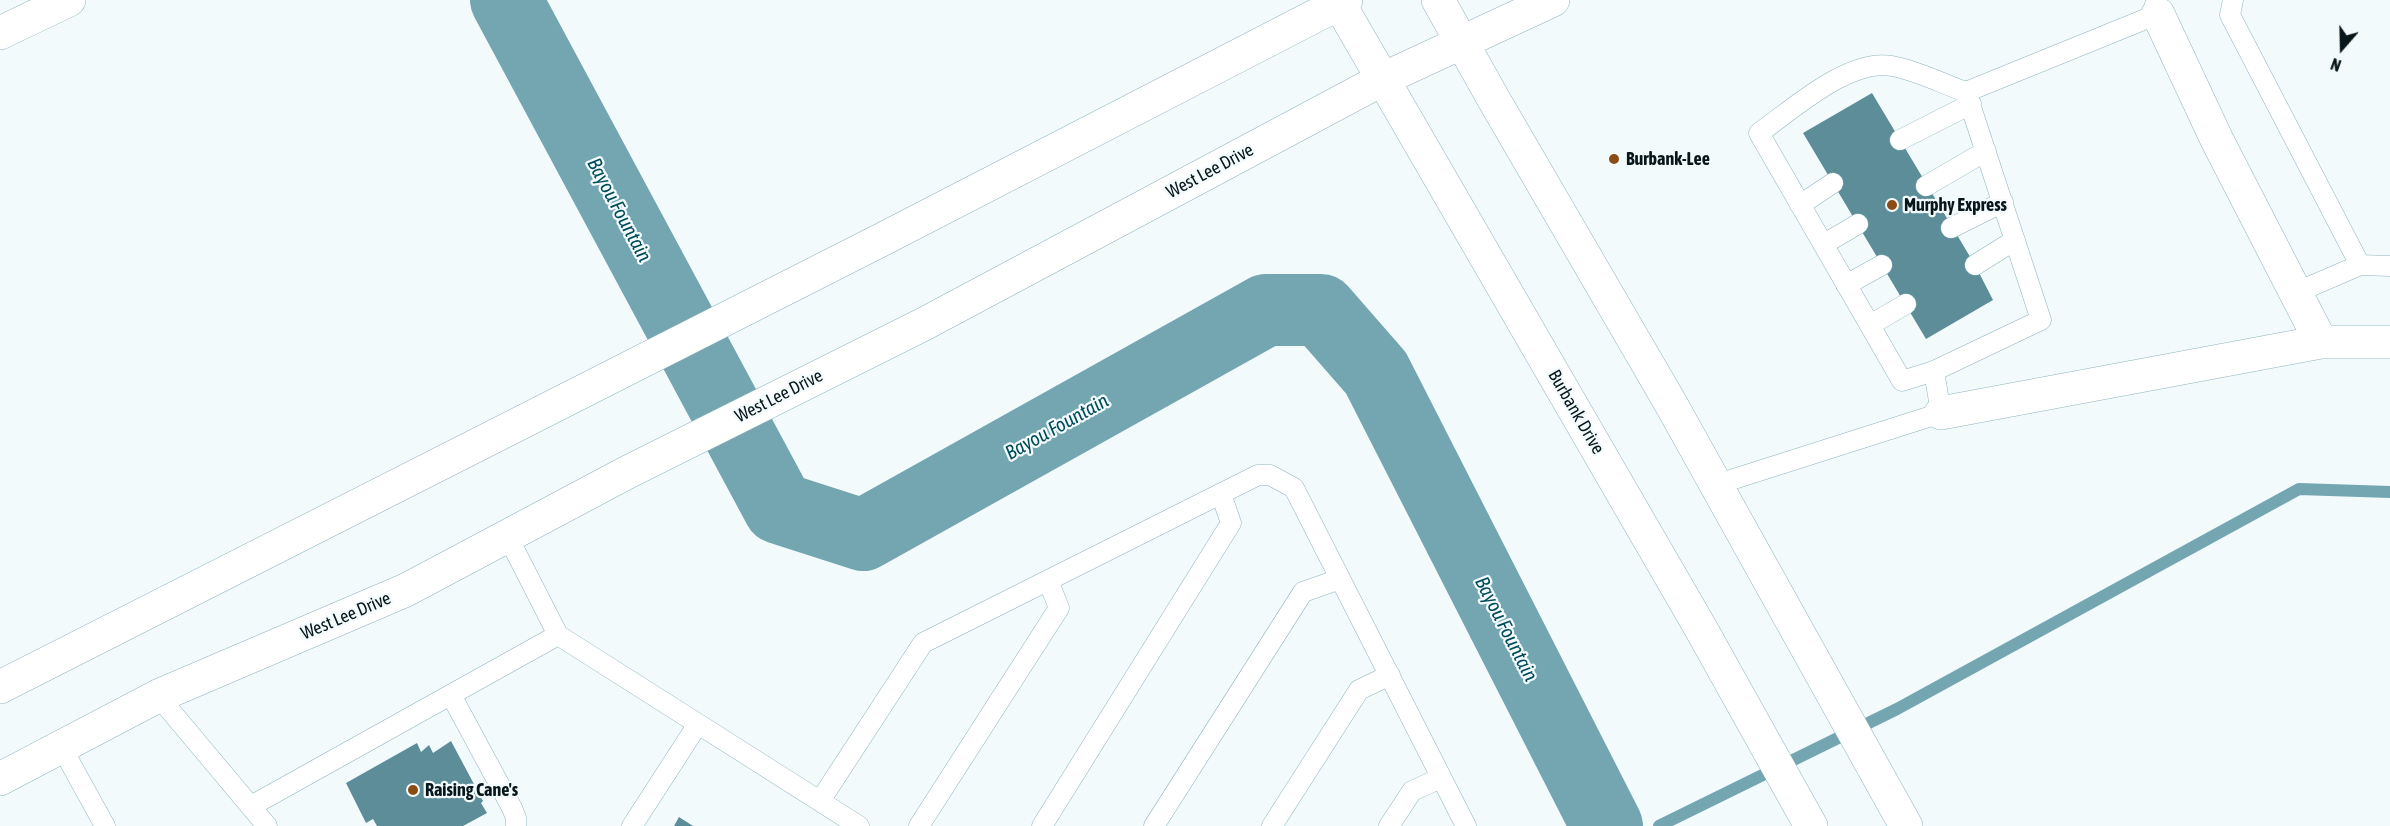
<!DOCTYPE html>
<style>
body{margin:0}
#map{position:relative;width:2390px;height:826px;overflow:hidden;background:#f2fafc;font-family:"Asap Condensed",sans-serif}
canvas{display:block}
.north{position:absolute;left:2312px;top:18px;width:60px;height:60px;-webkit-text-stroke:4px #f2fafc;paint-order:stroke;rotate:200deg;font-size:16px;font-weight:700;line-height:24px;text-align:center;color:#07161a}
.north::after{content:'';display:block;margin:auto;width:21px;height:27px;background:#07161a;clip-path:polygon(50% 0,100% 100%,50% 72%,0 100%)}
</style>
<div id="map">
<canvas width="2390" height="826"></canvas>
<div class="north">N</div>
</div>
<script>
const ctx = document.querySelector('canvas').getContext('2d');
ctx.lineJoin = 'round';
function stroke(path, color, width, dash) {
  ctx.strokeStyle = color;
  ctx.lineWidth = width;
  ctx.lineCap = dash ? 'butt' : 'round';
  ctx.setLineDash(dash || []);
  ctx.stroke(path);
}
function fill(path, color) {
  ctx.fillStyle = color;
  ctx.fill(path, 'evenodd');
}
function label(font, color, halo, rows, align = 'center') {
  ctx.font = font + ' "Asap Condensed",sans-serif';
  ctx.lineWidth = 4.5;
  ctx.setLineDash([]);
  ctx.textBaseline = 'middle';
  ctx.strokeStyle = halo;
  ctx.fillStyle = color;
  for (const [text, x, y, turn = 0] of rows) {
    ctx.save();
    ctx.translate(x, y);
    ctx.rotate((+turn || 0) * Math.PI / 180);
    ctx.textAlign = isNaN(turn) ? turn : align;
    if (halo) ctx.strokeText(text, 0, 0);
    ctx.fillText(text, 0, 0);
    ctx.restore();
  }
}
const stream = new Path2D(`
 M 1659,826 L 1897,709 L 2299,489 L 2390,492`);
const river = new Path2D(`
 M 506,0 L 779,508 L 863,535 L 1266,310 L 1321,310 L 1376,373 L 1607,826`);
const building = new Path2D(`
 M 1872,93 L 1975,265 L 1993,300 L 1926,339 L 1803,133 Z
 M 451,741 L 483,801 L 481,803 L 487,813 L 463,826 L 377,826 L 373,819 L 366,823 L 346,783 L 417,743 L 421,752 L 429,745 L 433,753 Z
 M 679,817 L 693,826 L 674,826 Z`);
const lane = new Path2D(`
 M 2233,0 L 2230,15 L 2360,265 L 2390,266
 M 1900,140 L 1971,104
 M 1926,186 L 1986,151
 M 1800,205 L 1833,183
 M 1951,228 L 2003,202
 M 1824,244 L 1858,224
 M 1975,265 L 2015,240
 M 1846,285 L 1882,265
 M 2295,293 L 2360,265
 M 1870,325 L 1906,304
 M 1934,371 L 1902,381 L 1759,133 C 1793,109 1849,58 1892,66 C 1916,70 1943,84 1966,92
 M 1715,485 L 1941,413 L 1934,371 L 2041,320 L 1966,92 L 2158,14 L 2155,5
 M 508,537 L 558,635 L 859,826
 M 451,695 L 512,808 L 516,818 L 516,826
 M 158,696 L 267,826
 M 62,748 L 105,826
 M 820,801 L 923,643 L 1258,475 L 1270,475 L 1294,488 L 1466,826
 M 251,806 L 558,635
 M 632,826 L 698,724
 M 919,826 L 1059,608 L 1048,580
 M 1042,826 L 1231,523 L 1221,494
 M 1154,826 L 1303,592 L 1340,579
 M 1272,826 L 1359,690 L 1390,675
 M 1389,826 L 1412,791 L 1441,778`);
const street = new Path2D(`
 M 2158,14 L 2217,140 L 2321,342
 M 0,33 L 69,0
 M 1941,413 L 2321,342 L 2390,342`);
const secondary = new Path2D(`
 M 0,687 L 883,239 L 1346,0
 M 0,779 L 158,696 L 406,590 L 626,473 L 924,324 L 1383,79 L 1553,0`);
const primary = new Path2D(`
 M 1337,0 L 1700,627 L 1811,826
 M 1438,0 L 1493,98 L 1671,404 L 1906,826`);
const markers = [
 [1614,159,6,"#8b4b15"],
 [1892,205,6,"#8b4b15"],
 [413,790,6,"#8b4b15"]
];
const poiNames = [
 ["Burbank-Lee",1626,159],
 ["Murphy Express",1904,205],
 ["Raising Cane's",425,790]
];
const streetNames = [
 ["West Lee Drive",1210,171,-28],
 ["West Lee Drive",779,396,-27],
 ["Burbank Drive",1576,412,60],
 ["West Lee Drive",346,616,-23]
];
const waterNames = [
 ["Bayou Fountain",619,210,62],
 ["Bayou Fountain",1057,427,-29],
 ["Bayou Fountain",1506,629,63]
];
stroke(stream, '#74a6b2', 12);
stroke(river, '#74a6b2', 72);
fill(building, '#5c8d99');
stroke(lane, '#8db4be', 21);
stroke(street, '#8db4be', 34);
stroke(secondary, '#8db4be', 34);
stroke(primary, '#8db4be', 34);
stroke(lane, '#fff', 20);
stroke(street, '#fff', 33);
stroke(secondary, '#fff', 33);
stroke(primary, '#fff', 33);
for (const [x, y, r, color] of markers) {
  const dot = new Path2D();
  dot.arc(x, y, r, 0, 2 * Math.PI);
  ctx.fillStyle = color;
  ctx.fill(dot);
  stroke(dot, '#f2fafc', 2);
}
label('bold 18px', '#07161a', '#f2fafc', poiNames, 'left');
label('18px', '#07161a', '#f2fafc', streetNames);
label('italic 20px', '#004b5a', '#f2fafc', waterNames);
</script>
